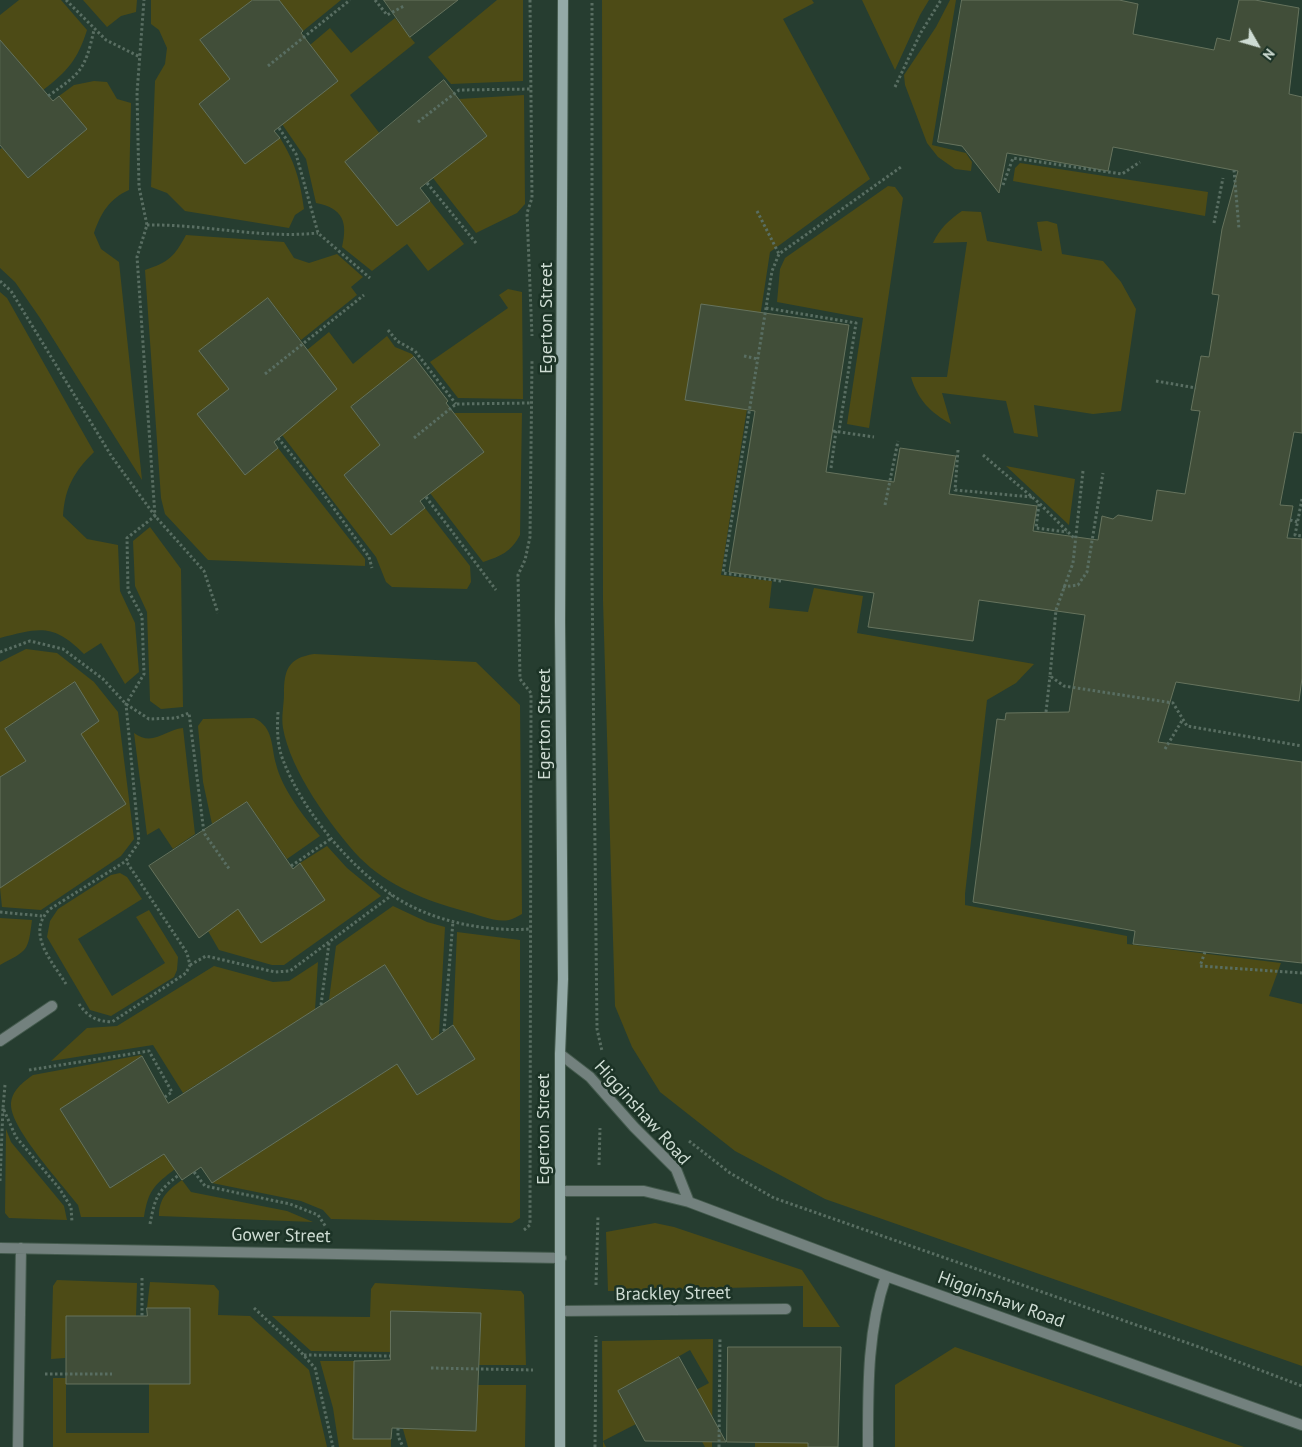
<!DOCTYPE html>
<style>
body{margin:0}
#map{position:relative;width:1302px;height:1447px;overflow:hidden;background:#263d30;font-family:"PT Sans",sans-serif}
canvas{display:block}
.north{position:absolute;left:1232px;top:20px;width:50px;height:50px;-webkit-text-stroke:4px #1c3326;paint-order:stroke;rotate:128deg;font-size:14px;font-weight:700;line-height:20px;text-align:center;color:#cedcd3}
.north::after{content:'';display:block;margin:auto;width:18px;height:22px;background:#cedcd3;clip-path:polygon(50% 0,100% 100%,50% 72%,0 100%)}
</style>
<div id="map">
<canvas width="1302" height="1447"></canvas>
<div class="north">N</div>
</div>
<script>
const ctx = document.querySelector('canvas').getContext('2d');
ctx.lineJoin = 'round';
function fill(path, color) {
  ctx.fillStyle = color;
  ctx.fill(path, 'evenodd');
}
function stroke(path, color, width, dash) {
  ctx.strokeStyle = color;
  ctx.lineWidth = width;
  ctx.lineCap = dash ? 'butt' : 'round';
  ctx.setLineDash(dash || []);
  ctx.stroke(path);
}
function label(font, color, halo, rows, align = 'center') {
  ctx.font = font + ' "PT Sans",sans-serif';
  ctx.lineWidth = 5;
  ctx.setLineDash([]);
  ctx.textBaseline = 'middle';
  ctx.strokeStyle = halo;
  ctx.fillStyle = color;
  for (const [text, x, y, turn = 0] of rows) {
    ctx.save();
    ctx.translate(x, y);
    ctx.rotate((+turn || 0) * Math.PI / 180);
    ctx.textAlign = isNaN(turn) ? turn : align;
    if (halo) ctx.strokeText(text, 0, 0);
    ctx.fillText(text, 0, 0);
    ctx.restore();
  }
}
const green = new Path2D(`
 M 19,0 L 61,0 L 87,30 C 78,59 67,72 43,90 L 0,40 L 0,15 Z
 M 83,0 L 137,0 L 136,12 L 121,16 L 107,27 Z
 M 151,0 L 253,0 L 200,40 L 230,79 L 199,104 L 245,164 L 280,138 C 295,162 300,180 304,209 L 295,215 L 289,228 L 185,211 L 167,193 L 151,187 L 155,81 L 165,64 L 167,48 L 159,30 L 151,24 Z
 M 279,0 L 341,0 L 303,31 Z
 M 497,0 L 523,0 L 523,81 L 451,84 L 428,57 Z
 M 602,0 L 812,0 L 814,3 L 783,19 L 870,179 L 770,252 L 755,350 L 701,305 L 685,400 L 736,408 L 743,362 L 754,364 L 721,575 L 772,581 L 769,608 L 808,612 L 814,588 L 863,596 L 857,633 L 1034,664 L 1016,683 L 987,700 L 965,894 L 965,905 L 1127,936 L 1127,944 L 1281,963 L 1269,996 L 1302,1004 L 1302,1366 L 825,1199 L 735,1151 L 660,1092 L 632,1047 L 615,1006 L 603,601 Z
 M 862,0 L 929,0 L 920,15 L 895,70 Z
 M 950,0 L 956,0 L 932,145 L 966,153 L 972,162 L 971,171 L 955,169 L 938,157 L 927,143 L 905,85 L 904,75 L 936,27 Z
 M 395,18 L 415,43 L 350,95 L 380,134 L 373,196 L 397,226 L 430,201 L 464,244 L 428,271 L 407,244 L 372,271 L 342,247 C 348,222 343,208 316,203 L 306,159 L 282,124 L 338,81 L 310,45 L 330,28 L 351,53 Z
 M 94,81 L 107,82 L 117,99 L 131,103 L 129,190 C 109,199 101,213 94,233 L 101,249 L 119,262 L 142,480 L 40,318 L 15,282 L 0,268 L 0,149 L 2,148 L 29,178 L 87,129 L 59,96 L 74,85 Z
 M 524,95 L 525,204 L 517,213 L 476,233 L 433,178 L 487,136 L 459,99 Z
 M 1020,163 L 1208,192 L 1205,216 L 1013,181 L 1015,168 Z
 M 888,186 L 895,187 L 903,198 L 869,428 L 847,424 L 863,318 L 777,302 L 780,269 L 785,258 Z
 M 962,211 L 981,212 L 987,241 L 1042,251 L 1037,222 L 1047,221 L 1057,224 L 1062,254 L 1103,261 L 1121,282 L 1136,309 L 1121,411 L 1093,414 L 1034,405 L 1038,437 L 1014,433 L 1006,401 L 942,393 L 951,424 C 930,412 918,400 911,377 L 947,377 L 967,242 L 933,243 C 940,228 949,220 962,211 Z
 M 186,235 L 284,242 L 294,258 L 309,263 L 337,254 L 363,277 L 351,287 L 357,295 L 301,340 L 268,298 L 200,351 L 229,389 L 245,474 L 278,448 L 365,559 L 365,566 L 208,560 L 165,514 L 161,498 L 145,270 C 169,262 174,257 186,235 Z
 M 508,289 L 522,292 L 523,399 L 458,398 L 430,362 L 508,308 L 499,295 Z
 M 0,292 L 7,298 L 94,452 C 74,472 65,487 63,516 L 87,539 L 118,545 L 120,591 L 135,623 L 139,672 L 125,684 L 101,643 L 84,654 C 53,623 40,628 0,638 Z
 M 329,332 L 353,364 L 387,336 L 395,347 L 412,354 L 414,357 L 351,407 L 380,445 L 344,475 L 391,535 L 425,508 L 470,566 L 471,582 L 467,589 L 392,587 L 386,582 L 376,557 L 282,435 L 307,350 Z
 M 454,413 L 522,413 L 520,535 C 511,552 501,556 483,562 L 430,493 L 455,415 Z
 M 1006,466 L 1075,479 L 1069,525 Z
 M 150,527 L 181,569 L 183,707 L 161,709 L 150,701 L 147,612 L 135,586 L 133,541 Z
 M 26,649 L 57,653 L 94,682 L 118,712 L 134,839 L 121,856 L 41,910 L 2,907 L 0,888 L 75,737 L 99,721 L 75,682 L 5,729 L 26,761 L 0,777 L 0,662 Z
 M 314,654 L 476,662 L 520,705 L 522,914 C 518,916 513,919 509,920 C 496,923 477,914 464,911 C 427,901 388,886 360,858 C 331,827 290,770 283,728 C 281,717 284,704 284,694 C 284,670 288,658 314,654 Z
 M 254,718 C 274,727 271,747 276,764 C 282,789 304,817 320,836 L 287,859 L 247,802 L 212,824 L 203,782 L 198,726 L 203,719 Z
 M 183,728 L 195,834 L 173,849 L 159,828 L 147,835 L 134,733 C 153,747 164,730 183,728 Z
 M 327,846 L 347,868 L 381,896 L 284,965 L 272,965 L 219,950 L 208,931 L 238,909 L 261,942 L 300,863 Z
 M 120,873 L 127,877 L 142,899 L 78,939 L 112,996 L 165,963 L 136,917 L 149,910 L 178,957 L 177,970 L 174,977 L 111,1016 L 90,1010 L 47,937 L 50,921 L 58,909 L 111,875 Z
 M 393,906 L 427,922 L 445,927 L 439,1035 L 432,1040 L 385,965 L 329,1000 L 336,946 Z
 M 0,918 L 32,920 C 28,952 28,950 0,965 Z
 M 457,932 L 520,940 L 520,1218 L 512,1223 L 331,1219 L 323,1210 L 301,1201 L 212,1183 L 397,1064 L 417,1095 L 475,1059 L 453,1025 Z
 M 318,962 L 315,1010 L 183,1093 L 153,1045 L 51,1061 L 87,1028 L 117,1026 L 214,966 L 273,982 L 289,981 Z
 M 141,1055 L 142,1056 L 60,1109 L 110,1188 L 165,1154 L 175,1169 C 154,1185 148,1191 144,1217 L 81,1217 L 78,1205 C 62,1184 11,1129 11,1105 C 11,1091 23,1082 33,1075 Z
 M 6,1129 L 11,1142 L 64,1206 L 67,1220 L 9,1218 L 5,1213 Z
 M 182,1180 L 191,1192 L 287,1211 L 313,1222 L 159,1216 C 159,1198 168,1190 182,1180 Z
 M 655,1223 L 674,1227 L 802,1270 L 840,1327 L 803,1327 L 803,1286 L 608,1291 L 606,1232 Z
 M 57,1280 L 137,1283 L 136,1316 L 66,1316 L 65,1358 L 51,1359 L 53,1286 Z
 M 150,1282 L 214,1285 L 219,1291 L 218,1315 L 250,1316 L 309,1370 L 327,1447 L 53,1447 L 53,1378 L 66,1378 L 66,1433 L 149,1433 L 149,1384 L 190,1384 L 190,1308 L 147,1308 Z
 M 375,1283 L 521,1291 L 524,1295 L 526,1365 L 479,1365 L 481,1313 L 391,1311 L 390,1352 L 311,1351 L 272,1316 L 370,1317 L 371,1289 Z
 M 713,1339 L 712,1447 L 705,1447 L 679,1399 L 709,1383 L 690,1350 L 618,1391 L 636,1424 L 603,1441 L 606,1447 L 603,1447 L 602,1341 Z
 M 955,1347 L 1244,1447 L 895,1447 L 895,1385 Z
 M 320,1361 L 354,1361 L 353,1439 L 391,1439 L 391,1447 L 339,1447 L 333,1408 Z
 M 478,1385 L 526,1385 L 525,1447 L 408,1447 L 403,1429 L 476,1431 Z
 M 755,1420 L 809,1421 L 808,1447 L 727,1447 L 755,1447 Z`);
const building = new Path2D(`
 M 253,0 L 279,0 L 303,31 L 301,33 L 338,81 L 274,131 L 280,138 L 245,164 L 199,104 L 230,79 L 200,40 Z
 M 384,0 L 458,0 L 410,37 Z
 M 962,0 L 1119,0 L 1138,4 L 1133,34 L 1214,50 L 1217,38 L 1230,41 L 1239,0 L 1255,0 L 1299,8 L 1289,94 L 1302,97 L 1302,433 L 1294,432 L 1280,505 L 1293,506 L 1287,538 L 1302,539 L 1302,678 L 1299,701 L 1176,682 L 1158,742 L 1302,762 L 1302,963 L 1133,944 L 1135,931 L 973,902 L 997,719 L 1005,720 L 1006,713 L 1069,712 L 1085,615 L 979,600 L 973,641 L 868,627 L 874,593 L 729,572 L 755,411 L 685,400 L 701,304 L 849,325 L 826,472 L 894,482 L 900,448 L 956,456 L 949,494 L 1037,506 L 1033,531 L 1098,540 L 1102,516 L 1113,519 L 1118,515 L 1152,521 L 1157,490 L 1185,494 L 1200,411 L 1191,410 L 1201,356 L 1209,357 L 1219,295 L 1212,294 L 1222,229 L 1238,171 L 1113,147 L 1108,171 L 1007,153 L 999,193 L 962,146 L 938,142 Z
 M 0,40 L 53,101 L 59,96 L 87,129 L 28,178 L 0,145 Z
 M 444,80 L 487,136 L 420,188 L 430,201 L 397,226 L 345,162 Z
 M 268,298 L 337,389 L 274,442 L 278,448 L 245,475 L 197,414 L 229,389 L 199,351 Z
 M 414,357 L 448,401 L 446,403 L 484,452 L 420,501 L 425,508 L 391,535 L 344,475 L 380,445 L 351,407 Z
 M 75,682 L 99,721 L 81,734 L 126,804 L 0,888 L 0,777 L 26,761 L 5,729 Z
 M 247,802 L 293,869 L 300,863 L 325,900 L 261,943 L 238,909 L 199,938 L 149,866 Z
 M 385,965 L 432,1040 L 453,1025 L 475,1059 L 417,1095 L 397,1064 L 212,1183 L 201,1167 L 182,1180 L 164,1154 L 110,1188 L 60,1109 L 142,1056 L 168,1103 Z
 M 147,1308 L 190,1308 L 190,1384 L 66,1384 L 66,1316 L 147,1316 Z
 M 391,1311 L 481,1313 L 476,1431 L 392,1428 L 391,1439 L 353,1439 L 354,1361 L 390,1360 Z
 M 728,1347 L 841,1347 L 838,1447 L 808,1447 L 808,1443 L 727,1442 Z
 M 679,1357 L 726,1442 L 645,1441 L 618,1391 Z`);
const path = new Path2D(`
 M 66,0 L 106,40 L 140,57
 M 375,0 L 387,15 L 404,6
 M 530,0 L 532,198 L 527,213 L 532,336
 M 592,3 L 592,576 L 597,1029 L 602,1051
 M 268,66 L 350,0
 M 895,87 L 920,34 L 941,0
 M 48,96 C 81,73 85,70 94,30
 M 418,122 L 459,90 L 531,89
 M 279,128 L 296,154 L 318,233 L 370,278
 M 1234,170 L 1239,229
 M 427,183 L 476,243
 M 1003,185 L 1013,158 L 1122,174 L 1140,162
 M 757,211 L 779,254
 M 1214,223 L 1223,178
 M 147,225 C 204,224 261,239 318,233
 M 0,281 L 11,291 L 112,457 L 155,516 L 204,571 L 218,613
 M 766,308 L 856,323 L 839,431
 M 388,330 L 397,341 L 415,351 L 456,404
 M 744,356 L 758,359
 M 265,374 L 364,295
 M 1156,381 L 1196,388
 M 833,431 L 874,437
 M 278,438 L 322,492 L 369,557 L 372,568
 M 414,438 L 456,404 L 531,403
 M 958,450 L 955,490 L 1032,497
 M 983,455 L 1039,503 L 1075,539
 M 831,468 L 836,431
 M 1083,471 L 1073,563 L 1056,610 L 1050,676 L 1064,686 L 1173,703 L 1187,726 L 1302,746
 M 426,497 L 496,590
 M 1302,499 L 1295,535 L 1302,536
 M 1039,504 L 1036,528 L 1067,532
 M 885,505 L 898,441
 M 1290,520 L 1298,522
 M 781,581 L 723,573 L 772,271 L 779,254 L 901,167
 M 1063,587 L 1078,585 L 1087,572 L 1103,473
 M 0,652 L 30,641 L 63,649 L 103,679 L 126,704 L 149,719 L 176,718 L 189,713 L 204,833 L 230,870
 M 278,712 C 277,728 277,745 283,760 C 302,810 348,865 392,895 C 430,921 484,932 530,929
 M 1046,712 L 1050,676
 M 1165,749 L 1183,719
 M 291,866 L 332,838
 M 0,912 L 42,916
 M 1205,952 L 1200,966 L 1302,973
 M 190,965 L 206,956 L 275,972 L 290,971 L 392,895
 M 66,984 C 52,961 25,933 50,909 L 126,861 L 139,842 L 126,704 L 144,674 L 142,616 L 128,590 L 127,538 L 155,516 L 137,257 L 147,225 L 139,187 L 137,93 L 144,0
 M 79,1004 C 88,1017 96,1021 112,1022 L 186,973 L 190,965 L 187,953 L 126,861
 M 321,1005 L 329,943
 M 444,1031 L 453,921
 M 29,1070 L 149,1051 L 172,1092 L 165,1097
 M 5,1085 L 3,1108 L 16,1137 L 59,1188 L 71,1207 L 72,1222
 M 689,1141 L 730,1173 L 774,1198 L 1202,1348 L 1302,1386
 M 599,1165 L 600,1128
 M 194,1172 L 205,1186 L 290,1204 L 318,1215 L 326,1227
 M 0,1181 L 3,1108
 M 150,1224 C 155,1198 157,1191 179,1175
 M 524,1230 L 530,1225 L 530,1215 L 531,693 L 520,679 L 518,575 L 525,560 L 530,537 L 532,360
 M 142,1278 L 142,1316
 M 596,1285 L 598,1216
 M 254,1308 L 298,1349 L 315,1368 L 333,1447
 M 304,1355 L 390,1356
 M 431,1368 L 533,1370
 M 45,1374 L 112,1374
 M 398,1428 L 398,1436 L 403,1447
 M 595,1447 L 596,1336
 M 719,1447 L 720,1337`);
const street = new Path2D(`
 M 0,1041 L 52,1006
 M 560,1054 L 590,1077 L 634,1127 L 676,1169 L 689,1202
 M 561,1191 L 644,1191 L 689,1202 L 886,1276 L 1302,1425
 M 0,1248 L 561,1258
 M 561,1311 L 786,1309
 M 18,1447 L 21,1248
 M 868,1447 C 868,1389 867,1331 886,1276`);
const secondary = new Path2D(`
 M 560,1447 L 560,1054 L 563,979 L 560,621 L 563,0`);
const streetNames = [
 ["Egerton Street",547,318,-90],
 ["Egerton Street",545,724,-90],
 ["Higginshaw Road",642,1113,48],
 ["Egerton Street",544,1129,-90],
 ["Gower Street",281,1236,1],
 ["Brackley Street",673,1294,-1],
 ["Higginshaw Road",1001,1300,20]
];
fill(green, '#4d4b16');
fill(building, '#414e39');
stroke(building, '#66735d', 1);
stroke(street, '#445a4d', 12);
stroke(secondary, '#445a4d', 12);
stroke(path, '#596e62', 3, [2.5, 2.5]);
stroke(street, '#73817e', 10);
stroke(secondary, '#94aaa7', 10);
label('18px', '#cedcd3', '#1c3326', streetNames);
</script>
